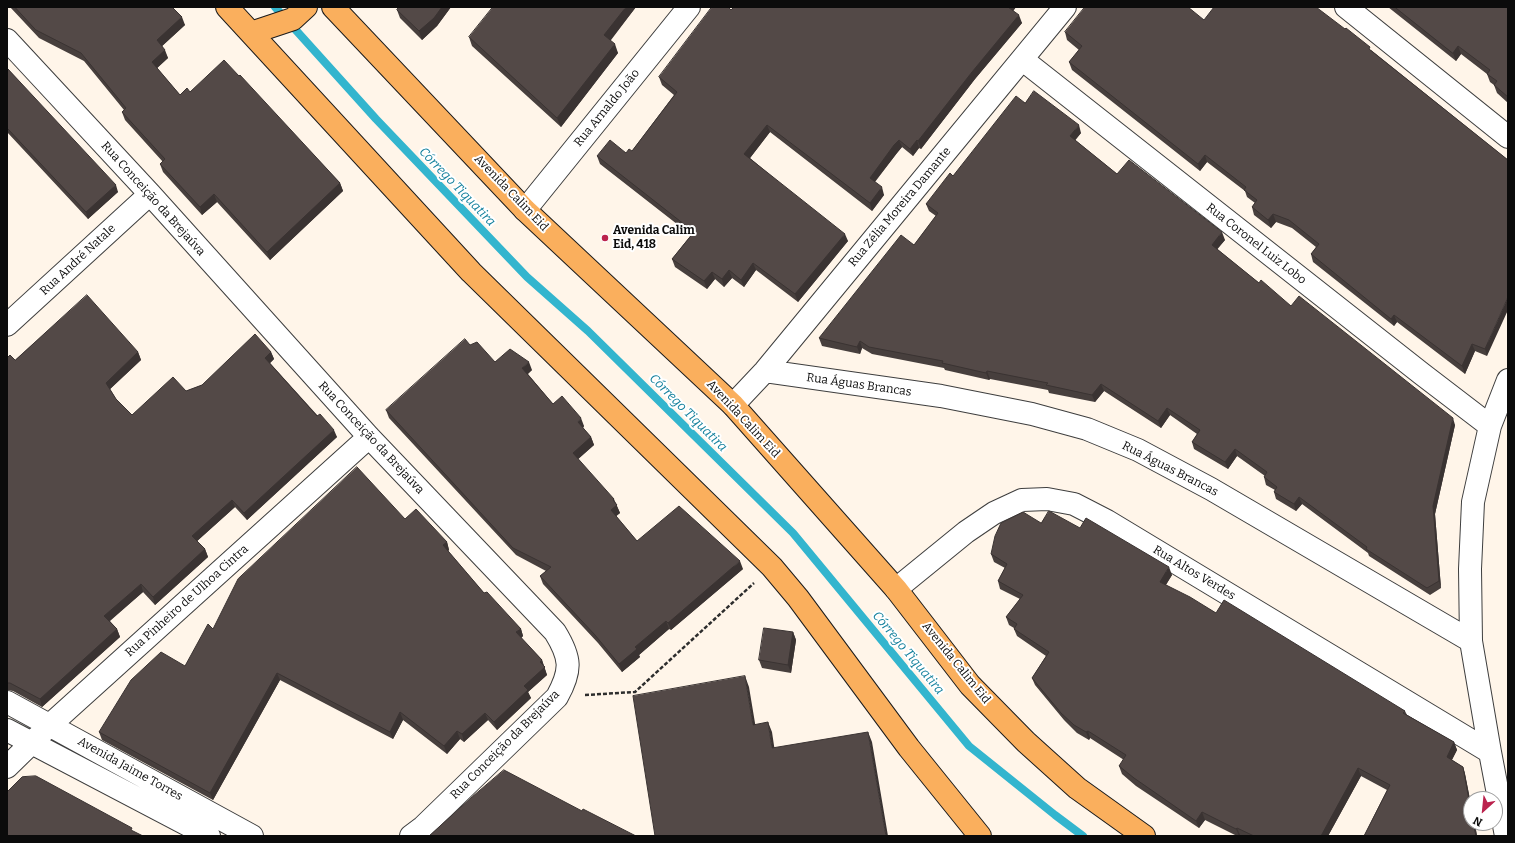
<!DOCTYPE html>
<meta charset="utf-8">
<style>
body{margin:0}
#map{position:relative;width:1515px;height:843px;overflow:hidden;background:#fff5e9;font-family:Bitter,serif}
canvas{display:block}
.frame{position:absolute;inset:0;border:8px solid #0b0b0b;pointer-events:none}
.north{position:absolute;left:1463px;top:791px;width:40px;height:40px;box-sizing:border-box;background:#fff;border:1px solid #9d9d9d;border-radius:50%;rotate:207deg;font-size:11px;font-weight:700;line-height:16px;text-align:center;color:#0b0b0b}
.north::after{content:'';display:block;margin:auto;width:14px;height:18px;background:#bb224d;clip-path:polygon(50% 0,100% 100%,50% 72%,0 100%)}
</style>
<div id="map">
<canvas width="1515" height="843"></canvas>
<div class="frame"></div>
<div class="north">N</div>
</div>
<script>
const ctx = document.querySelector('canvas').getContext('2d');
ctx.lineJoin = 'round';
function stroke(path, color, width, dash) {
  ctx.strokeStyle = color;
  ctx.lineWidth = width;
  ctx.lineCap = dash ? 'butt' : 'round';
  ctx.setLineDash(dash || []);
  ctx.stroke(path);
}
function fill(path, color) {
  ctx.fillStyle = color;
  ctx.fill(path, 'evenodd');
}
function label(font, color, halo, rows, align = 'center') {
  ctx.font = font + ' Bitter,serif';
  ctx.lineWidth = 4;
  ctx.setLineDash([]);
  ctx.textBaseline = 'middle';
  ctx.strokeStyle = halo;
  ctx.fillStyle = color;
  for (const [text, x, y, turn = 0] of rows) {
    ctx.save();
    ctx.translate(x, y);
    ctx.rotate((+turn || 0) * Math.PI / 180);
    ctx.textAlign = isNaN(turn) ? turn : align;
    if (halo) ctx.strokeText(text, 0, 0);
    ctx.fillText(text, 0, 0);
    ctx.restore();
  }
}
const stream = new Path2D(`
 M 275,7 L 376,119 L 527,277 L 588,331 L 793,533 L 969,746 L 1055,815 L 1083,836`);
const path = new Path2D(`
 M 585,695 L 635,692 L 754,583`);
const minor = new Path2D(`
 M 1346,7 L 1508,137
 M 7,40 L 150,194 L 369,437 L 555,632 C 571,658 572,670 557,697 L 423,827 L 411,836
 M 1023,60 L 1422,374 L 1490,426
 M 525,210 L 689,7
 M 7,325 L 150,194
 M 765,371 L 941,396 L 1032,414 L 1087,429 L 1138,450 L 1211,489 L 1471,641
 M 733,405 L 765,371 L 1065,7
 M 896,589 L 966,532 L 994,513 L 1022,500 L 1047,499 L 1074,504 L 1107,521 L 1490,752
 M 7,702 L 252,836
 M 7,730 L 209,836
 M 7,767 L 50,725 L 369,437
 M 1506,836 L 1490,752 L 1471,641 L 1470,569 L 1473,502 L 1490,426 L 1508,380`);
const major = new Path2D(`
 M 227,7 L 471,272 L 772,567 L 798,598 L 909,748 L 980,836
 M 333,7 L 525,210 L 733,405 L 896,589 L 970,685 L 1026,742 L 1077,788 L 1144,836
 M 251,33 L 293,19 L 306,7`);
const wall = new Path2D(`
 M 10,7 L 172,7 L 185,25 L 162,46 L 168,58 L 157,68 L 180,95 L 239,76 L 340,183 L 343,191 L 270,260 L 217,202 L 202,215 L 163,172 L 160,164 L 163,162 L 125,120 L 122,112 L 124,110 L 84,61 L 39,38 Z
 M 399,7 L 451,7 L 437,26 L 422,40 L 400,18 L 397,10 Z
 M 636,7 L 610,40 L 618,53 L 561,127 L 472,46 L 469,37 Z
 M 734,7 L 1016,7 L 1013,11 L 1022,23 L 975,79 L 921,149 L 919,148 L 913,156 L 902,147 L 897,153 L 875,182 L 884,195 L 872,211 L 770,132 L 750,158 L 848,241 L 798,302 L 756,270 L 744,287 L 732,278 L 724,287 L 715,279 L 707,289 L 675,267 L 672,259 L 691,235 L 600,164 L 597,156 L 626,153 L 632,151 L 674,95 L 662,85 L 659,77 Z
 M 1388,7 L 1508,7 L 1508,103 L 1497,93 L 1494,85 L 1490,82 L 1487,74 L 1461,54 L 1456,61 Z
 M 1204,20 L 1371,50 L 1508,160 L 1487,356 L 1475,351 L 1465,374 L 1397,322 L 1394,326 L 1313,262 L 1311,254 L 1316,247 L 1292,228 L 1276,222 L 1271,228 L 1254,215 L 1252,207 L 1255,203 L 1247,197 L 1245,191 L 1207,162 L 1200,171 L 1072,70 L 1069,62 L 1079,50 L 1067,40 L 1065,32 Z
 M 7,68 L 118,192 L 88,219 L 7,132 Z
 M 1025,103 L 1081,133 L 1075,140 L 1117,174 L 1225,240 L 1217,249 L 1259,283 L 1455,425 L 1435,514 L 1441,588 L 1430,595 L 1369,556 L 1368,553 L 1302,504 L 1296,511 L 1276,499 L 1274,492 L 1275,490 L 1266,485 L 1264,477 L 1265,476 L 1237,456 L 1228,469 L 1194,449 L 1192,442 L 1197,434 L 1170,415 L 1161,428 L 1104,391 L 1095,402 L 1049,393 L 1048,390 L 990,379 L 989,380 L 945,370 L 944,368 L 872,354 L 862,348 L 860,354 L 822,346 L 819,338 L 914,245 L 936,216 L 929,211 L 926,204 L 953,176 Z
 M 470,345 L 495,362 L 532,370 L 528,374 L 553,404 L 584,426 L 583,428 L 591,437 L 594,445 L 578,459 L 616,504 L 620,513 L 616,516 L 637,541 L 743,569 L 671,630 L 669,629 L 639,655 L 640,657 L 622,672 L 598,643 L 543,584 L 540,576 L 546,571 L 516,555 L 389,418 L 386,410 Z
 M 138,352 L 141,360 L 110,389 L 116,399 L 132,415 L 186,391 L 202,385 L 271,352 L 274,359 L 270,363 L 337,437 L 247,520 L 235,507 L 197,541 L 205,549 L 208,557 L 155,605 L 143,592 L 110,621 L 117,629 L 120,637 L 42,707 L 13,691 L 7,690 L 7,358 L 15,360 Z
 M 405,519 L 447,542 L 449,550 L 448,551 L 484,593 L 521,629 L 523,636 L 521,638 L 542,660 L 547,675 L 528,692 L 531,698 L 497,730 L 488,720 L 464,742 L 460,739 L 447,754 L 403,720 L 393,739 L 280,680 L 213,800 L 102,740 L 99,732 L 185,666 L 213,629 Z
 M 1041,523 L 1080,528 L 1172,575 L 1166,585 L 1216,613 L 1405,711 L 1407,715 L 1454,742 L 1457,750 L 1452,760 L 1463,767 L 1465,774 L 1477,836 L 1364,836 L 1387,790 L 1361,776 L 1328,836 L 1242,836 L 1240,835 L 1240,836 L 1237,836 L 1205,820 L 1199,828 L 1136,786 L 1122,774 L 1119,766 L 1124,760 L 1090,738 L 1089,740 L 1077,733 L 1064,720 L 1035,685 L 1032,678 L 1046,656 L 1017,636 L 1014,629 L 1014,628 L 1009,625 L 1006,617 L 1020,599 L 1000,589 L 998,581 L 1005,568 L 994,562 L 991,554 Z
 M 793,632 L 796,640 L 791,673 L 762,668 L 759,660 Z`);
const shadedWall = new Path2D(`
 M 442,7 L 451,7 L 437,26 L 422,40 L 419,31 Z
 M 626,7 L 636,7 L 608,44 L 604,35 Z
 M 1008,7 L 1016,7 L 1011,14 Z
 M 1019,15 L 1022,23 L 975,79 L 921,149 L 918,141 L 972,72 Z
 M 182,17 L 185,25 L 160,48 L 157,40 Z
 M 615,44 L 618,53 L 561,127 L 557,118 Z
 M 1458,46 L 1461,54 L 1456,61 L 1453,53 Z
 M 165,50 L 168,58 L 155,70 L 152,62 Z
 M 767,125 L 770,132 L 747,162 L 744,154 Z
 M 1079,125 L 1081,133 L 1073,143 L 1070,136 Z
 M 899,140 L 902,147 L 897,153 L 872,185 L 870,178 L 894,145 Z
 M 917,140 L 919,148 L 913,156 L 910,149 Z
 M 1205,155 L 1207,162 L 1200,171 L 1198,164 Z
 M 340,183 L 343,191 L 270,260 L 267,252 Z
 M 116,185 L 118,192 L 88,219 L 86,212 Z
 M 882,187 L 884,195 L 872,211 L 870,203 Z
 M 214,194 L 217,202 L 202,215 L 200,207 Z
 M 1273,214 L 1276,222 L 1271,228 L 1268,220 Z
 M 1222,232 L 1225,240 L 1215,252 L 1212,245 Z
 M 845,234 L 848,241 L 798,302 L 795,294 Z
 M 753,263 L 756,270 L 744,287 L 741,280 Z
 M 729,270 L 732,278 L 724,287 L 722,279 Z
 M 712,272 L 715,279 L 707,289 L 704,281 Z
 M 1508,297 L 1508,310 L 1487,356 L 1485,349 Z
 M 1394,315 L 1397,322 L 1394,326 L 1391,319 Z
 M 860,341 L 862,348 L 860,354 L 857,347 Z
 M 1472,344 L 1475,351 L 1465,374 L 1462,366 Z
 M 138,352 L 141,360 L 108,391 L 106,383 Z
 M 271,352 L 274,359 L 267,366 L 265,358 Z
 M 529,362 L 532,370 L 525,376 L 522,368 Z
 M 987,371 L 990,379 L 989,380 L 986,373 Z
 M 1101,384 L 1104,391 L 1095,402 L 1092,395 Z
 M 1167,408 L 1170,415 L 1161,428 L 1158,421 Z
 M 581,418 L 584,426 L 581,430 L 578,422 Z
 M 1453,418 L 1455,425 L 1435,514 L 1441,588 L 1439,581 L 1433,506 Z
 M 334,430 L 337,437 L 247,520 L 244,513 Z
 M 591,437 L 594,445 L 576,461 L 573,453 Z
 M 1235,449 L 1237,456 L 1228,469 L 1225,462 Z
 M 1299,497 L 1302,504 L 1296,511 L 1294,504 Z
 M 614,499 L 620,513 L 614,518 L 611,510 L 613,500 Z
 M 232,500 L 235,507 L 195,543 L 192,536 Z
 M 447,542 L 449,550 L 446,553 L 443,545 Z
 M 205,549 L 208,557 L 155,605 L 153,597 Z
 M 740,561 L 743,569 L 671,630 L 668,623 Z
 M 1169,567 L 1172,575 L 1163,589 L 1160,582 Z
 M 141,584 L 143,592 L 107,623 L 104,616 Z
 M 666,621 L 669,629 L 639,655 L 640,657 L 622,672 L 619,664 L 635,647 Z
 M 117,629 L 120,637 L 42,707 L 40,699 Z
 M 521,629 L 523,636 L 519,640 L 516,632 Z
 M 793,632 L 796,640 L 791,673 L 788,665 Z
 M 542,660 L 547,675 L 528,692 L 531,698 L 497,730 L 494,722 L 524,686 Z
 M 277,673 L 280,680 L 213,800 L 210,793 Z
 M 745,676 L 749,687 L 757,735 L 753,725 Z
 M 400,712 L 403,720 L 393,739 L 390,732 Z
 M 485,713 L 488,720 L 464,742 L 462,734 Z
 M 768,722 L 772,732 L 776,759 L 772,748 Z
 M 457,731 L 460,739 L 447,754 L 444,746 Z
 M 1088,731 L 1090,738 L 1089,740 L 1086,732 Z
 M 868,732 L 872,742 L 888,836 L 886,836 Z
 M 1454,742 L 1457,750 L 1449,765 L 1447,757 Z
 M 1463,767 L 1465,774 L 1471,804 L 1471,811 Z
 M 1358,768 L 1361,776 L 1328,836 L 1321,836 Z
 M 1202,812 L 1205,820 L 1199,828 L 1196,821 Z
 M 1473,823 L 1475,823 L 1477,836 L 1476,836 Z
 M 1237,828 L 1240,835 L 1240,836 L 1239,836 L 1236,829 Z`);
const building = new Path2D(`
 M 15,7 L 172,7 L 182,17 L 157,40 L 165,50 L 152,62 L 180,95 L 187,88 L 190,92 L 224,60 L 239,76 L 240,75 L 340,183 L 267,252 L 214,194 L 200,207 L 160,164 L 165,159 L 122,112 L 126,108 L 81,53 L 36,30 Z
 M 399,7 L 442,7 L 434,18 L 419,31 L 397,10 Z
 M 493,7 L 626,7 L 604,35 L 615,44 L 557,118 L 469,37 Z
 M 712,7 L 728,7 L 731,10 L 734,7 L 1008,7 L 1019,15 L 972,72 L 918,141 L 917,140 L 910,149 L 899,140 L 894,145 L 870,178 L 882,187 L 870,203 L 767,125 L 744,154 L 845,234 L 795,294 L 753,263 L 741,280 L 729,270 L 722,279 L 712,272 L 704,281 L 672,259 L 694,232 L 597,156 L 610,140 L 626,153 L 629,149 L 632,151 L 677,92 L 659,77 Z
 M 1085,7 L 1188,7 L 1204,20 L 1214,7 L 1316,7 L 1345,29 L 1346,28 L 1370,47 L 1369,49 L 1508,160 L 1508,297 L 1485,349 L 1472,344 L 1462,366 L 1394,315 L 1391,319 L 1311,254 L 1319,244 L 1289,220 L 1273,214 L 1268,220 L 1252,207 L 1257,200 L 1244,190 L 1246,187 L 1205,155 L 1198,164 L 1069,62 L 1082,46 L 1065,32 Z
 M 1395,7 L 1508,7 L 1508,97 L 1494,85 L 1497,81 L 1487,74 L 1490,70 L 1458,46 L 1453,53 Z
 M 7,68 L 116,185 L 86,212 L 7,128 Z
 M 1034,91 L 1079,125 L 1070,136 L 1117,174 L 1129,160 L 1222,232 L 1212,245 L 1259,283 L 1261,280 L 1291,306 L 1299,296 L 1453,418 L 1433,506 L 1439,581 L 1427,588 L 1366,549 L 1367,547 L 1299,497 L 1294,504 L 1274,492 L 1277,487 L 1264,477 L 1267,472 L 1235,449 L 1225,462 L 1192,442 L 1200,430 L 1167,408 L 1158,421 L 1101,384 L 1092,395 L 1046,385 L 1048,383 L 987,371 L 986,373 L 942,363 L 943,361 L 869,347 L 860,341 L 857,347 L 819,338 L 901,235 L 914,245 L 938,213 L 926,204 L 950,173 L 953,176 L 1016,96 L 1025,103 Z
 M 87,295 L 138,352 L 106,383 L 116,399 L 132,415 L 173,377 L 186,391 L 202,385 L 255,334 L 271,352 L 265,358 L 317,416 L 320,414 L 334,430 L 244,513 L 232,500 L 192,536 L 205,549 L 153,597 L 141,584 L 104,616 L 117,629 L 40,699 L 10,683 L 7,683 L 7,358 L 10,355 L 15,360 Z
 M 465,339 L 470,345 L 477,342 L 495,362 L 510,349 L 529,362 L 522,368 L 553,404 L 562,396 L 581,418 L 578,422 L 591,437 L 573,453 L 614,499 L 613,500 L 617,505 L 611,510 L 637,541 L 679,506 L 740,561 L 668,623 L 666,621 L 635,647 L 637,649 L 619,664 L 595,635 L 540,576 L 551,567 L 513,548 L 386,410 Z
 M 357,467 L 405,519 L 416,509 L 447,542 L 443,545 L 484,593 L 487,592 L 521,629 L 516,632 L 542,660 L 540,662 L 545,667 L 524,686 L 528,690 L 494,722 L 485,713 L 462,734 L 457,731 L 444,746 L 400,712 L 390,732 L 277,673 L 210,793 L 99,732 L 131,680 L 161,652 L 185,666 L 208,624 L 213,629 L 238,579 Z
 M 1049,511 L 1080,528 L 1086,518 L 1169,567 L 1160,582 L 1190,597 L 1216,613 L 1224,600 L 1405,711 L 1403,713 L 1454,742 L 1447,757 L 1463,767 L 1471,811 L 1471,823 L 1473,823 L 1476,836 L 1364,836 L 1390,785 L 1358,768 L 1321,836 L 1254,836 L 1237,828 L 1236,829 L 1202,812 L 1196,821 L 1134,778 L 1119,766 L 1126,755 L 1088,731 L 1086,732 L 1074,725 L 1061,713 L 1032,678 L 1049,652 L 1014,629 L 1017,624 L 1006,617 L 1023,595 L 998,581 L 1007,564 L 991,554 L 995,536 L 1001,523 L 1023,512 L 1041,523 Z
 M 764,628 L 793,632 L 788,665 L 759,660 Z
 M 745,676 L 753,725 L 768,722 L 772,748 L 868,732 L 886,836 L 655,836 L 633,696 Z
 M 504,770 L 582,811 L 583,809 L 636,836 L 429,836 L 472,797 Z
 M 36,776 L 132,828 L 131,830 L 143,836 L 7,836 L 7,792 L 22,777 Z`);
const markers = [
 [605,238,4,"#bb224d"]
];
const streetNames = [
 ["Rua Arnaldo João",607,108,-51],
 ["Avenida Calim Eid",511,193,46],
 ["Rua Conceição da Brejaúva",153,199,48],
 ["Rua Zélia Moreira Damante",900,207,-50],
 ["Rua Coronel Luiz Lobo",1256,244,38],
 ["Rua André Natale",78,260,-43],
 ["Rua Águas Brancas",859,385,8],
 ["Avenida Calim Eid",743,419,47],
 ["Rua Conceição da Brejaúva",371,438,47],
 ["Rua Águas Brancas",1170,469,27],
 ["Rua Altos Verdes",1194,573,31],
 ["Rua Pinheiro de Ulhoa Cintra",187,601,-42],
 ["Avenida Calim Eid",956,663,51],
 ["Rua Conceição da Brejaúva",505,745,-45],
 ["Avenida Jaime Torres",130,769,29]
];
const poiNames = [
 ["Avenida Calim",613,231],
 ["Eid, 418",613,245]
];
const waterNames = [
 ["Córrego Tiquatira",457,187,46],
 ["Córrego Tiquatira",688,413,45],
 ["Córrego Tiquatira",908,653,50]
];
stroke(stream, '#33b5ce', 8);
stroke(minor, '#3e3e3e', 24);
stroke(major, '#1c1c1c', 24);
stroke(path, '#2d2d2d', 2.5, [4, 2]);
stroke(minor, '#fff', 22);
stroke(major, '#faaf5d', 22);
fill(wall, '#473f3d');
fill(shadedWall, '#3a3332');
fill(building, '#534947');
stroke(building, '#3a3332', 1);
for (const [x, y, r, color] of markers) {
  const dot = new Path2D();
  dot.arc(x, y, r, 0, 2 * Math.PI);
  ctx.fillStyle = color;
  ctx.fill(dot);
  stroke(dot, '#fff', 1.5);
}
label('12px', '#0b0b0b', '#fff', streetNames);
label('bold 12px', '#0b0b0b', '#fff', poiNames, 'left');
label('italic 13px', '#14819d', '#fff', waterNames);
</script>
